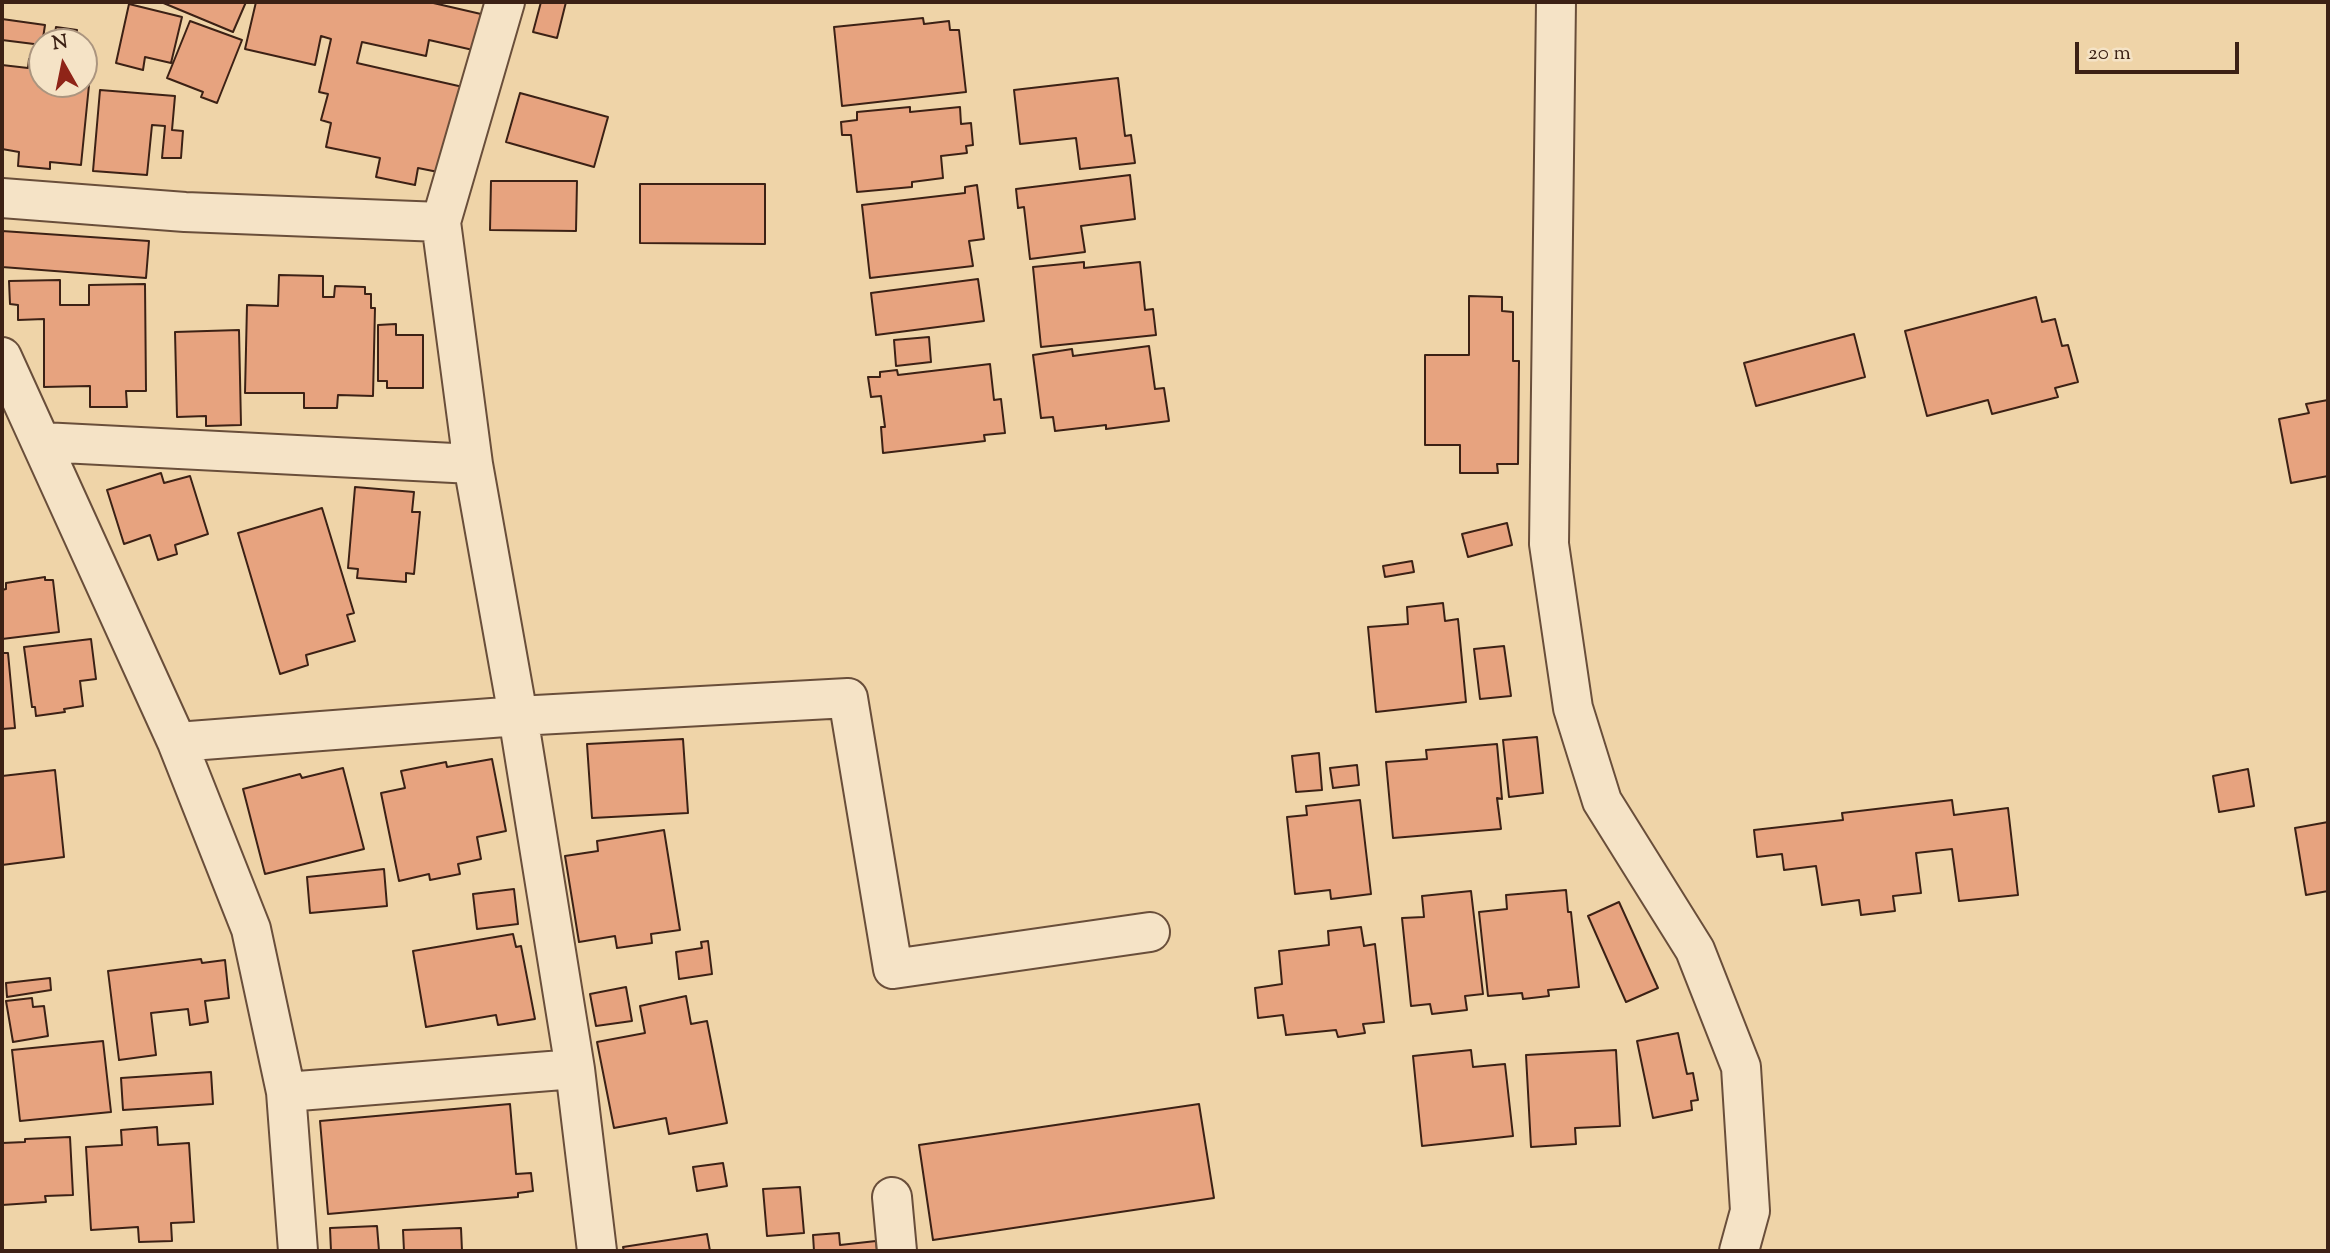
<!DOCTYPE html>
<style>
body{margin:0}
#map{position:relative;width:2330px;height:1253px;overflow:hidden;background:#efd4a8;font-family:"Sorts Mill Goudy",serif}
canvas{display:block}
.frame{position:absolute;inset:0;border:4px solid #3c2115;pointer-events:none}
.north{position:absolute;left:28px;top:28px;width:70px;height:70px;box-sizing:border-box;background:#f5e3c6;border:2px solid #ab957f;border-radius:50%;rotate:351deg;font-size:19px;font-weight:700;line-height:28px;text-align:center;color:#3c2115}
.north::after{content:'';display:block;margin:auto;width:24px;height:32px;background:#8f2418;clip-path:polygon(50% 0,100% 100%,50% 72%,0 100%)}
.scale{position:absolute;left:2075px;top:42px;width:164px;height:32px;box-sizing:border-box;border:4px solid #3c2115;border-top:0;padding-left:9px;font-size:21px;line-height:24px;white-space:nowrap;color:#3c2115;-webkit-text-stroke:5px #f5e3c6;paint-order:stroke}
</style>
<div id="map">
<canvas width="2330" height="1253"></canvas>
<div class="frame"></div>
<div class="north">N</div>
<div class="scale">20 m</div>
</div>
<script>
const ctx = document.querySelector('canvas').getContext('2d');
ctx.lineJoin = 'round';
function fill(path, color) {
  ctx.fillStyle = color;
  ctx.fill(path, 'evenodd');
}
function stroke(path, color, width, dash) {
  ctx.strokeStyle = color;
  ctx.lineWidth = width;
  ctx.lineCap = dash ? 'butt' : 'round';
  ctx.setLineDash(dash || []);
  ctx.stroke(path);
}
const building = new Path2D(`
 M 161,2 L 246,2 L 233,32 Z
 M 256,2 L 429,2 L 481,14 L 473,50 L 429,40 L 426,56 L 362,42 L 357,63 L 463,87 L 443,173 L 418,168 L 415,185 L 376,177 L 380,158 L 326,147 L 331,123 L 321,120 L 328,94 L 319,92 L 331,39 L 321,36 L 315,65 L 245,49 Z
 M 541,2 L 566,2 L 557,38 L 533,32 Z
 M 129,4 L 182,17 L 171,63 L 145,57 L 143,70 L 116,63 Z
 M 923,18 L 924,24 L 949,21 L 950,30 L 959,30 L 966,92 L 842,106 L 834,27 Z
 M 2,19 L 45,25 L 42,45 L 2,40 Z
 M 190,21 L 242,40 L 217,103 L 201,97 L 203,92 L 167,78 Z
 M 56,27 L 77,30 L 75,42 L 54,41 Z
 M 29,59 L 42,61 L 42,84 L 84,84 L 84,65 L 91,65 L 81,165 L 50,162 L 50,169 L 18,166 L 19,152 L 2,149 L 2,65 L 28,68 Z
 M 1118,78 L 1125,136 L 1131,135 L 1135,163 L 1080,169 L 1076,138 L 1020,144 L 1014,90 Z
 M 100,90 L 175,96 L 172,130 L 183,131 L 181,158 L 162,158 L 165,126 L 152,125 L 147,175 L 93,171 Z
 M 520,93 L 608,117 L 594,167 L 506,142 Z
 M 910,107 L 910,112 L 960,107 L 961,124 L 971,123 L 973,145 L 966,146 L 967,153 L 941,156 L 943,178 L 912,182 L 912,187 L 857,192 L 851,135 L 842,135 L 841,122 L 857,120 L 857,112 Z
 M 1130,175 L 1135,219 L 1081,226 L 1085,252 L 1030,259 L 1024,207 L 1018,208 L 1016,189 Z
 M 491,181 L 577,181 L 576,231 L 490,230 Z
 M 640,184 L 765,184 L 765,244 L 640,243 Z
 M 977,185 L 984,239 L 969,241 L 973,266 L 870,278 L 862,205 L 965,193 L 965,187 Z
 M 2,231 L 149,241 L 146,278 L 2,267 Z
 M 1084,262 L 1084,268 L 1140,262 L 1145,310 L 1153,309 L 1156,335 L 1041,347 L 1033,267 Z
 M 279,275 L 323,276 L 323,297 L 334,297 L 335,286 L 365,287 L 365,294 L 371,294 L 371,308 L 375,308 L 373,396 L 338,395 L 337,408 L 304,408 L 304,393 L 245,393 L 247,305 L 278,306 Z
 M 978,279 L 984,321 L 876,335 L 871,293 Z
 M 60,280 L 60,305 L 89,305 L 89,285 L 145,284 L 146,391 L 126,391 L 127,407 L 90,407 L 90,386 L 44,387 L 44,319 L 18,320 L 18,305 L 10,304 L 9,281 Z
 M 1469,296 L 1502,297 L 1502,311 L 1513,312 L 1513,361 L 1519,361 L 1518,464 L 1497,464 L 1498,473 L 1460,473 L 1460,445 L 1425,445 L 1425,355 L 1469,355 Z
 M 2036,297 L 2042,322 L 2055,319 L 2062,346 L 2068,345 L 2078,382 L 2055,388 L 2058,397 L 1992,414 L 1988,400 L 1927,416 L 1905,331 Z
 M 396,324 L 396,335 L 423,335 L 423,388 L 387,388 L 387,381 L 378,381 L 378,325 Z
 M 239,330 L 241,425 L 206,426 L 206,416 L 177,417 L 175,332 Z
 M 1854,334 L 1865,377 L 1756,406 L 1744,363 Z
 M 929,337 L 931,362 L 896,366 L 894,340 Z
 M 1149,346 L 1155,389 L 1164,388 L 1169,421 L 1106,429 L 1106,425 L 1055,431 L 1053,417 L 1041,418 L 1033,355 L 1072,349 L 1073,356 Z
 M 990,364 L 994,400 L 1001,399 L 1005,433 L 984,435 L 985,441 L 883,453 L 881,427 L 885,427 L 881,396 L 871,397 L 868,377 L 880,377 L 880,372 L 897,370 L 898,375 Z
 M 2328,400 L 2328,476 L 2291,483 L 2279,419 L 2309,413 L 2306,404 Z
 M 161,473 L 164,483 L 190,476 L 208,534 L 175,545 L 177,554 L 158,560 L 150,535 L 124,544 L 107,490 Z
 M 355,487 L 414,492 L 412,512 L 420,512 L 414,574 L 406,573 L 406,582 L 357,578 L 358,569 L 348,568 Z
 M 322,508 L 354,613 L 347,615 L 355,641 L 306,655 L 308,665 L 280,674 L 238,533 Z
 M 1507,523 L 1512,545 L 1468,557 L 1462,534 Z
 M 1412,561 L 1414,572 L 1385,577 L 1383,566 Z
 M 45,577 L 45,580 L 53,580 L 59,632 L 2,639 L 2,590 L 6,589 L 6,583 Z
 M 1443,603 L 1445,621 L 1458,619 L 1466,702 L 1376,712 L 1368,627 L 1408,624 L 1407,607 Z
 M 91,639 L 96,679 L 80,681 L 83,706 L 64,709 L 65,712 L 36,716 L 35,707 L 32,707 L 24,647 Z
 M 1504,646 L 1511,696 L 1480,699 L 1474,649 Z
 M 2,653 L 8,653 L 15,728 L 2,729 Z
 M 1537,737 L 1543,793 L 1509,797 L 1503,740 Z
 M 683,739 L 688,813 L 592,818 L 587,744 Z
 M 1497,744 L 1502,799 L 1497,798 L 1501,829 L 1393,838 L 1386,762 L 1427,759 L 1426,750 Z
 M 1319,753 L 1322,790 L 1296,792 L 1292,756 Z
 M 492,759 L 506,831 L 477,837 L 481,859 L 458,864 L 460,874 L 430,880 L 429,874 L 399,881 L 381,793 L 405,788 L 401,771 L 446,762 L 447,767 Z
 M 1357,765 L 1359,785 L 1333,788 L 1330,768 Z
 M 343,768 L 364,849 L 265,874 L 243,789 L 300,774 L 302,778 Z
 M 2248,769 L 2254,806 L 2219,812 L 2213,776 Z
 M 55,770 L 64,857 L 2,865 L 2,776 Z
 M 1360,800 L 1371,894 L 1331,899 L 1330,890 L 1295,894 L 1287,817 L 1307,815 L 1306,806 Z
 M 1952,800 L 1954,815 L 2008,808 L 2018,895 L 1959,901 L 1952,849 L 1916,853 L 1921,893 L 1893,896 L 1895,911 L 1861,915 L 1859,900 L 1822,905 L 1816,866 L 1784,870 L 1782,854 L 1757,857 L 1754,830 L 1843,820 L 1842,813 Z
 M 2328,822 L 2328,891 L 2306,895 L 2295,828 Z
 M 664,830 L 680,930 L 651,934 L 652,943 L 617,948 L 615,936 L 579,942 L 565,856 L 598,851 L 597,841 Z
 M 384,869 L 387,906 L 310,913 L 307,877 Z
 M 514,889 L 518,924 L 477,929 L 473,894 Z
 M 1566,890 L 1568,912 L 1571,912 L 1579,987 L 1548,990 L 1549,996 L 1523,999 L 1522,993 L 1488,996 L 1479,912 L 1507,909 L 1506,895 Z
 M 1471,891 L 1483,994 L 1465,996 L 1467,1010 L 1432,1014 L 1430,1004 L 1411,1006 L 1402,918 L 1424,917 L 1422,896 Z
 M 1619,902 L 1658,988 L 1626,1002 L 1588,916 Z
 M 1361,927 L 1364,946 L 1375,944 L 1384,1022 L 1363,1024 L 1365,1033 L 1338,1037 L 1336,1030 L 1286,1035 L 1283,1015 L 1258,1018 L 1255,988 L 1282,984 L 1279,951 L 1329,945 L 1328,931 Z
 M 513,934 L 516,947 L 521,946 L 535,1019 L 498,1025 L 496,1015 L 426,1027 L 413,951 Z
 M 708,941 L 712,974 L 679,979 L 676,952 L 702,948 L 701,942 Z
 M 201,959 L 202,963 L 225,960 L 229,998 L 205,1001 L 208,1022 L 190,1025 L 188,1009 L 151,1013 L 156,1055 L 119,1060 L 108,971 Z
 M 50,978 L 51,990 L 7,997 L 6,983 Z
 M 626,987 L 632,1021 L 596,1026 L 590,994 Z
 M 686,996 L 691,1024 L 707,1021 L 727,1123 L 669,1134 L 666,1118 L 614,1128 L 597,1042 L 645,1033 L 640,1006 Z
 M 32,998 L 33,1007 L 44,1006 L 48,1036 L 13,1042 L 6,1001 Z
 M 1678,1033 L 1687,1074 L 1693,1073 L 1698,1100 L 1691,1101 L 1692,1110 L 1653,1118 L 1637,1041 Z
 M 103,1041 L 111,1112 L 20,1121 L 12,1050 Z
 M 1471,1050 L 1473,1067 L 1505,1064 L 1513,1136 L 1422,1146 L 1413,1056 Z
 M 1616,1050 L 1620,1126 L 1575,1128 L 1576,1144 L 1531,1147 L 1526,1055 Z
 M 211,1072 L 213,1104 L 123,1110 L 121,1078 Z
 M 510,1104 L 516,1174 L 531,1173 L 533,1191 L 518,1193 L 518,1197 L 328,1214 L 320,1121 Z
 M 1199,1104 L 1214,1198 L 933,1240 L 919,1145 Z
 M 157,1127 L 158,1145 L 189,1143 L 194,1222 L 171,1223 L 172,1241 L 139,1242 L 138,1227 L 91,1230 L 86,1147 L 122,1145 L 121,1130 Z
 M 70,1137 L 73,1195 L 45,1196 L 46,1202 L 2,1205 L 2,1143 L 25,1142 L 25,1139 Z
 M 723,1163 L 727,1186 L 697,1191 L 693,1167 Z
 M 800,1187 L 804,1233 L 767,1236 L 763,1189 Z
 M 377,1226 L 379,1251 L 331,1251 L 330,1228 Z
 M 461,1228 L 462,1251 L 404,1251 L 403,1230 Z
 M 839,1233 L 840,1245 L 876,1241 L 877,1251 L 814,1251 L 813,1235 Z
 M 707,1234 L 710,1251 L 624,1251 L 623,1247 Z`);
const minor = new Path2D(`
 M 505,2 L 441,222 L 473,464 L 518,716 L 575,1069 L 597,1251
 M 1556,2 L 1549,544 L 1573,708 L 1602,801 L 1695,950 L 1741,1067 L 1750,1211 L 1739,1251
 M 2,198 L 185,212 L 441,222
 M 2,357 L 177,742 L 251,929 L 286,1092 L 298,1251
 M 42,442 L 473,464
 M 177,742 L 518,716 L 848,698 L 893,969 L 1150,932
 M 286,1092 L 575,1069
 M 892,1197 L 897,1251`);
fill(building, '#e7a37f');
stroke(building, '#3c2115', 2);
stroke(minor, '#694e3a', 42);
stroke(minor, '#f5e3c6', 38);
</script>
